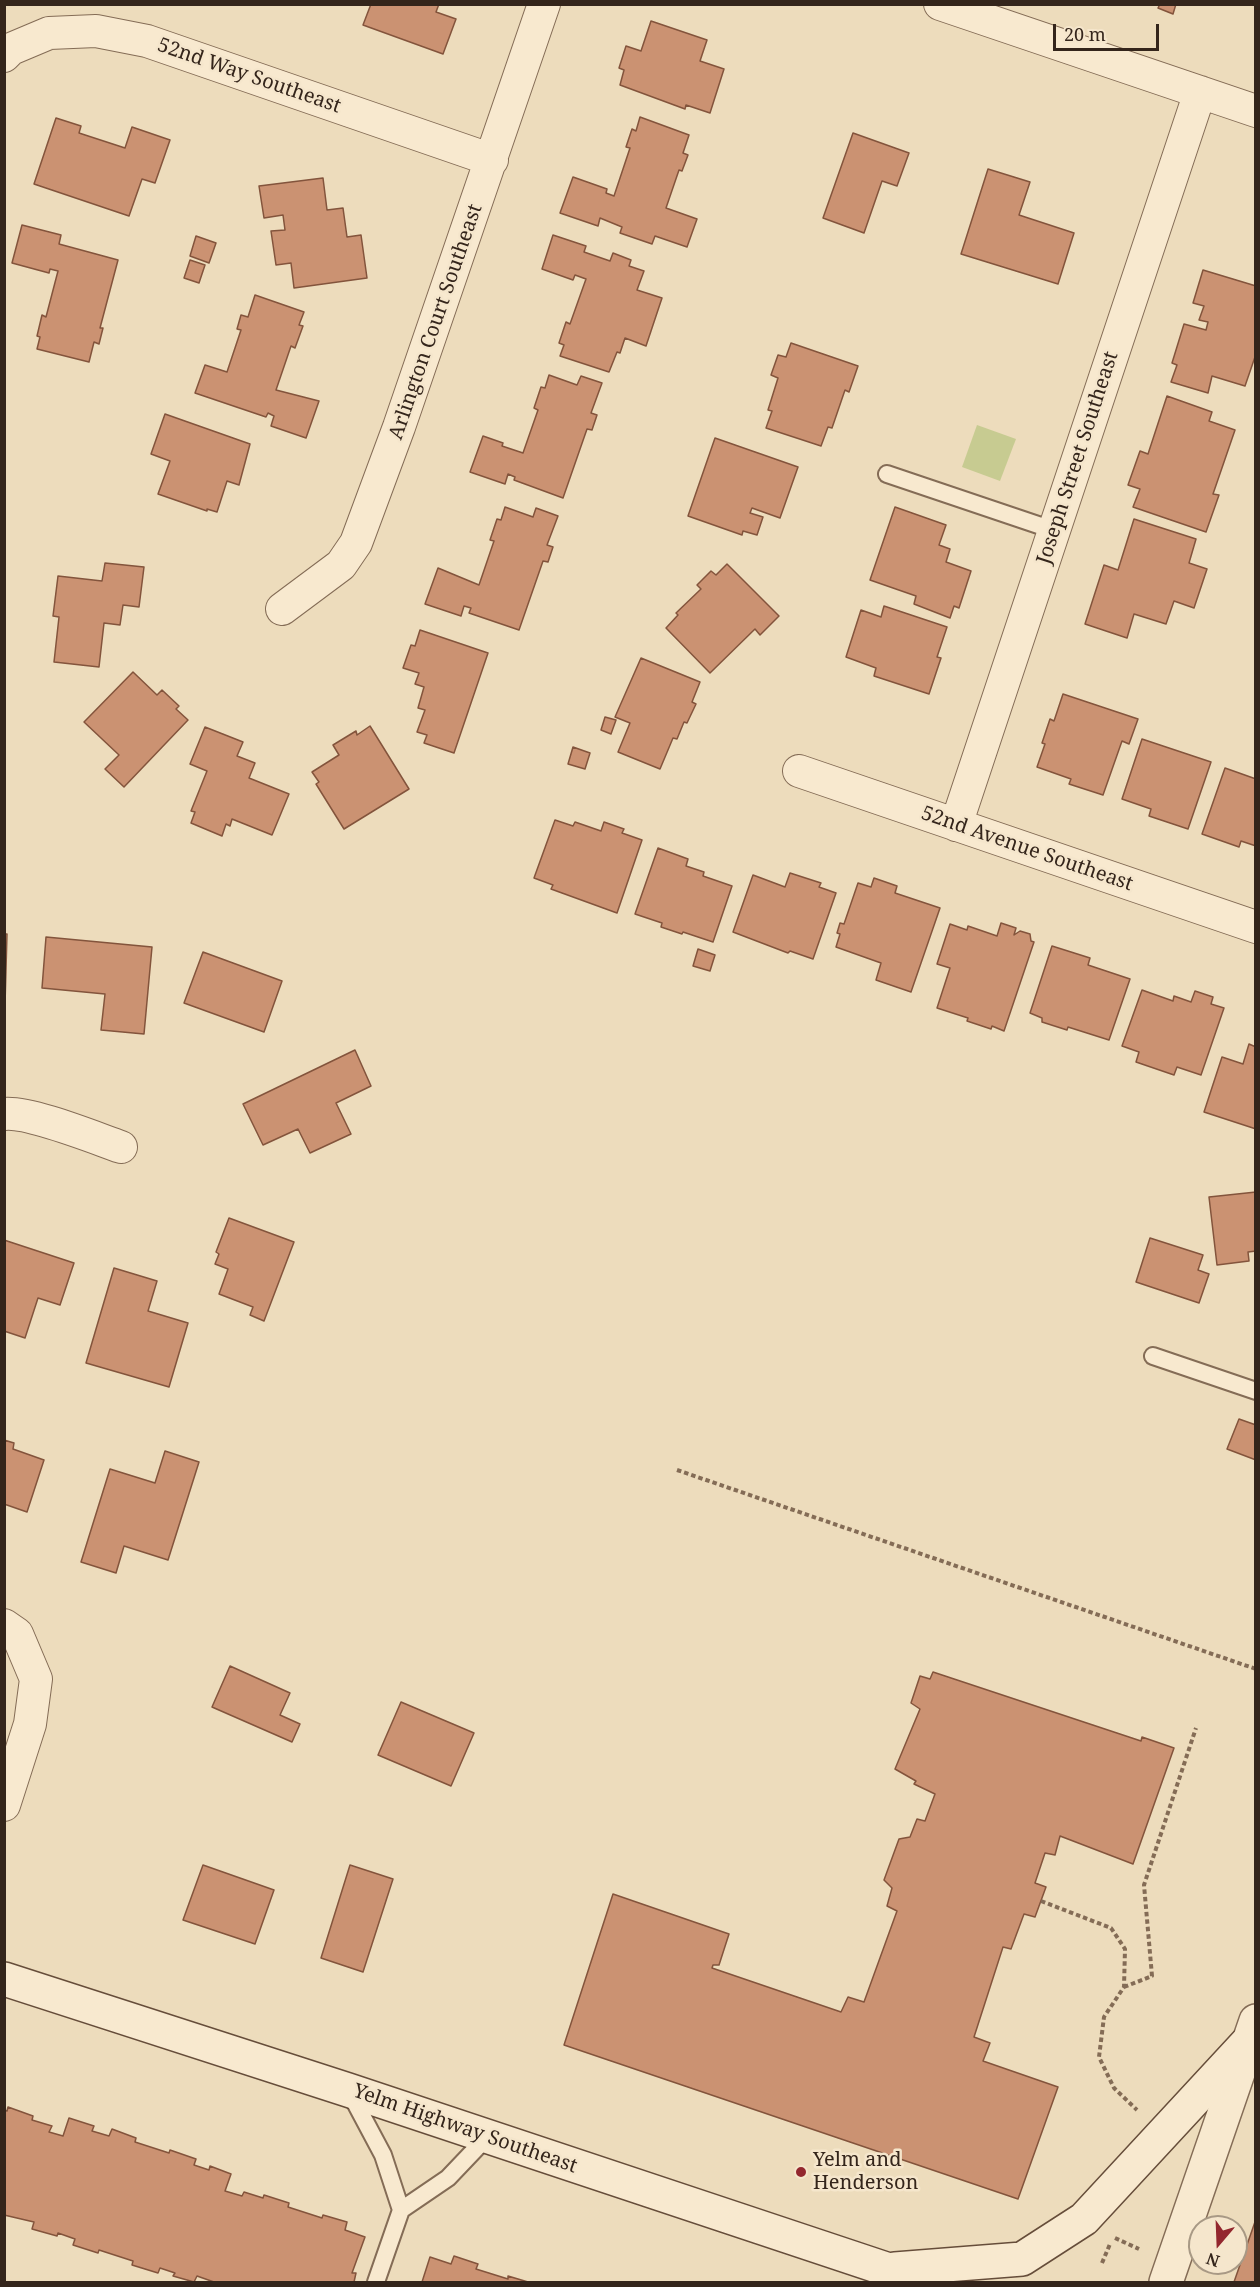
<!DOCTYPE html>
<style>
body{margin:0}
#map{position:relative;width:1260px;height:2287px;overflow:hidden;background:#eddcbc;font-family:"Noto Serif",serif}
canvas{display:block}
.frame{position:absolute;inset:0;border:6px solid #34251b;pointer-events:none}
.north{position:absolute;left:1188px;top:2215px;width:60px;height:60px;box-sizing:border-box;background:#f5e6cc;border:2px solid #a89985;border-radius:50%;rotate:199deg;font-size:16px;font-weight:700;line-height:24px;text-align:center;color:#34251b}
.north::after{content:'';display:block;margin:auto;width:21px;height:27px;background:#93272e;clip-path:polygon(50% 0,100% 100%,50% 72%,0 100%)}
.scale{position:absolute;left:1053px;top:24px;width:106px;height:27px;box-sizing:border-box;border:3px solid #34251b;border-top:0;padding-left:8px;font-size:18px;line-height:21px;white-space:nowrap;color:#34251b;-webkit-text-stroke:4px #f5e6cc;paint-order:stroke}
</style>
<div id="map">
<canvas width="1260" height="2287"></canvas>
<div class="frame"></div>
<div class="north">N</div>
<div class="scale">20 m</div>
</div>
<script>
const ctx = document.querySelector('canvas').getContext('2d');
ctx.lineJoin = 'round';
function fill(path, color) {
  ctx.fillStyle = color;
  ctx.fill(path, 'evenodd');
}
function stroke(path, color, width, dash) {
  ctx.strokeStyle = color;
  ctx.lineWidth = width;
  ctx.lineCap = dash ? 'butt' : 'round';
  ctx.setLineDash(dash || []);
  ctx.stroke(path);
}
function label(font, color, halo, rows, align = 'center') {
  ctx.font = font + ' "Noto Serif",serif';
  ctx.lineWidth = 5;
  ctx.setLineDash([]);
  ctx.textBaseline = 'middle';
  ctx.strokeStyle = halo;
  ctx.fillStyle = color;
  for (const [text, x, y, turn = 0] of rows) {
    ctx.save();
    ctx.translate(x, y);
    ctx.rotate((+turn || 0) * Math.PI / 180);
    ctx.textAlign = isNaN(turn) ? turn : align;
    if (halo) ctx.strokeText(text, 0, 0);
    ctx.fillText(text, 0, 0);
    ctx.restore();
  }
}
const green = new Path2D(`
 M 977,425 L 1016,439 L 1000,481 L 962,467 Z`);
const building = new Path2D(`
 M 371,4 L 439,4 L 436,12 L 456,19 L 443,54 L 363,25 Z
 M 1160,4 L 1176,4 L 1173,14 L 1158,8 Z
 M 651,21 L 707,40 L 700,61 L 724,69 L 710,113 L 686,105 L 685,109 L 620,85 L 624,70 L 619,68 L 626,46 L 641,51 Z
 M 640,117 L 689,135 L 683,153 L 688,155 L 682,171 L 679,170 L 666,208 L 697,219 L 687,247 L 655,236 L 652,244 L 620,233 L 622,227 L 600,218 L 598,226 L 560,213 L 573,177 L 607,189 L 606,193 L 614,196 L 630,148 L 626,147 L 632,129 L 636,131 Z
 M 56,118 L 81,126 L 79,133 L 125,148 L 132,127 L 170,140 L 155,183 L 142,179 L 129,216 L 34,184 Z
 M 853,133 L 909,153 L 897,186 L 882,181 L 864,233 L 823,218 Z
 M 988,169 L 1030,182 L 1019,215 L 1074,233 L 1058,284 L 961,254 Z
 M 323,178 L 327,210 L 343,208 L 347,237 L 361,235 L 367,278 L 294,288 L 291,263 L 276,265 L 271,231 L 285,230 L 283,215 L 264,218 L 259,186 Z
 M 22,225 L 61,235 L 59,244 L 118,260 L 100,328 L 103,328 L 99,344 L 94,342 L 89,362 L 37,349 L 40,337 L 37,336 L 42,315 L 46,317 L 58,271 L 50,269 L 49,273 L 12,263 Z
 M 553,235 L 586,246 L 584,252 L 610,261 L 613,253 L 631,260 L 629,266 L 644,271 L 637,290 L 662,298 L 646,346 L 625,338 L 620,353 L 617,352 L 609,372 L 560,356 L 564,345 L 559,343 L 566,322 L 570,324 L 586,279 L 575,275 L 573,280 L 542,269 Z
 M 196,236 L 216,243 L 209,263 L 190,256 Z
 M 190,260 L 205,265 L 199,283 L 184,278 Z
 M 1203,270 L 1256,286 L 1256,354 L 1245,386 L 1212,376 L 1208,393 L 1171,382 L 1177,365 L 1172,363 L 1184,324 L 1206,330 L 1208,322 L 1199,320 L 1204,306 L 1193,303 Z
 M 255,295 L 304,312 L 299,325 L 303,326 L 295,348 L 291,346 L 276,390 L 319,401 L 306,438 L 271,426 L 274,416 L 268,413 L 266,417 L 195,393 L 205,365 L 227,372 L 241,330 L 237,329 L 241,315 L 248,317 Z
 M 791,343 L 858,366 L 849,392 L 845,390 L 832,428 L 828,427 L 821,446 L 766,428 L 772,411 L 768,410 L 778,378 L 771,375 L 778,355 L 786,357 Z
 M 549,375 L 577,385 L 581,376 L 602,383 L 591,413 L 597,415 L 592,430 L 587,429 L 563,498 L 514,480 L 515,477 L 508,474 L 505,484 L 470,472 L 483,436 L 503,443 L 502,446 L 523,453 L 538,410 L 534,408 L 541,387 L 545,388 Z
 M 1167,396 L 1212,412 L 1209,421 L 1235,430 L 1213,494 L 1219,495 L 1206,532 L 1133,507 L 1140,489 L 1128,485 L 1140,451 L 1148,454 Z
 M 165,414 L 250,444 L 239,485 L 227,481 L 217,512 L 207,509 L 207,511 L 158,494 L 170,461 L 151,454 Z
 M 715,438 L 798,467 L 780,518 L 752,508 L 750,513 L 763,517 L 757,535 L 743,531 L 742,535 L 688,516 Z
 M 505,507 L 533,517 L 536,508 L 558,516 L 547,545 L 553,547 L 548,562 L 543,561 L 519,630 L 469,613 L 471,608 L 464,606 L 461,616 L 425,604 L 438,568 L 479,585 L 494,541 L 490,540 L 497,519 L 501,520 Z
 M 895,507 L 946,525 L 939,545 L 950,549 L 946,562 L 971,571 L 959,608 L 954,606 L 950,618 L 914,604 L 916,596 L 870,580 Z
 M 1134,519 L 1196,539 L 1189,563 L 1207,569 L 1194,608 L 1174,601 L 1166,624 L 1134,614 L 1127,638 L 1085,624 L 1104,565 L 1118,570 Z
 M 105,563 L 144,567 L 139,607 L 123,605 L 120,625 L 104,623 L 99,667 L 54,662 L 59,617 L 53,616 L 58,576 L 102,581 Z
 M 727,564 L 779,616 L 760,635 L 755,629 L 710,673 L 666,628 L 678,615 L 676,613 L 701,589 L 697,585 L 711,571 L 716,575 Z
 M 884,606 L 947,627 L 937,657 L 941,658 L 929,694 L 874,676 L 876,668 L 846,657 L 861,610 L 881,617 Z
 M 420,630 L 488,653 L 454,753 L 424,743 L 427,735 L 417,732 L 425,710 L 418,708 L 424,687 L 415,684 L 419,673 L 403,668 L 411,645 L 415,646 Z
 M 641,658 L 700,682 L 692,702 L 696,704 L 687,723 L 684,722 L 677,739 L 673,738 L 660,769 L 618,752 L 630,723 L 615,717 Z
 M 133,672 L 157,695 L 162,690 L 179,706 L 176,709 L 188,720 L 124,787 L 105,769 L 119,755 L 84,722 Z
 M 1063,694 L 1138,719 L 1129,744 L 1122,741 L 1103,795 L 1069,784 L 1071,779 L 1037,767 L 1045,744 L 1042,743 L 1050,719 L 1054,721 Z
 M 605,717 L 616,720 L 611,734 L 601,730 Z
 M 370,726 L 409,789 L 344,829 L 316,784 L 319,782 L 312,772 L 339,755 L 333,745 L 356,731 L 357,735 Z
 M 205,727 L 243,742 L 237,756 L 255,763 L 249,778 L 289,794 L 272,835 L 232,819 L 230,826 L 226,824 L 222,836 L 191,823 L 195,812 L 191,811 L 207,771 L 190,764 Z
 M 1142,739 L 1211,762 L 1188,829 L 1149,816 L 1151,809 L 1122,799 Z
 M 573,747 L 590,753 L 585,769 L 568,764 Z
 M 1225,768 L 1256,779 L 1256,846 L 1241,841 L 1239,847 L 1202,834 Z
 M 555,820 L 573,826 L 575,822 L 601,831 L 604,822 L 624,829 L 622,833 L 642,840 L 617,913 L 551,889 L 553,885 L 534,878 Z
 M 658,848 L 688,859 L 686,866 L 704,872 L 703,876 L 732,886 L 713,942 L 683,932 L 682,934 L 661,927 L 662,923 L 635,914 Z
 M 790,873 L 821,883 L 819,887 L 836,893 L 813,959 L 790,951 L 788,953 L 733,932 L 753,875 L 785,887 Z
 M 874,878 L 897,886 L 895,893 L 940,908 L 911,992 L 876,980 L 881,963 L 836,947 L 840,934 L 837,933 L 840,923 L 844,924 L 858,883 L 871,887 Z
 M 1001,923 L 1016,928 L 1014,935 L 1020,931 L 1030,934 L 1031,941 L 1034,942 L 1004,1031 L 992,1026 L 991,1029 L 967,1021 L 968,1018 L 937,1008 L 950,968 L 937,964 L 950,924 L 967,930 L 968,926 L 997,936 Z
 M 4,934 L 7,934 L 5,1005 L 4,1005 Z
 M 46,937 L 152,947 L 144,1034 L 101,1030 L 105,994 L 42,988 Z
 M 1052,946 L 1090,958 L 1088,965 L 1130,979 L 1109,1040 L 1068,1027 L 1067,1030 L 1042,1022 L 1042,1018 L 1030,1013 Z
 M 698,949 L 715,955 L 710,971 L 693,966 Z
 M 203,952 L 282,981 L 264,1032 L 184,1003 Z
 M 1142,990 L 1173,1001 L 1174,996 L 1191,1002 L 1195,991 L 1213,997 L 1211,1004 L 1224,1008 L 1201,1075 L 1177,1067 L 1174,1075 L 1136,1062 L 1139,1052 L 1122,1046 Z
 M 1249,1044 L 1256,1047 L 1256,1129 L 1204,1112 L 1222,1057 L 1243,1064 Z
 M 355,1050 L 371,1086 L 336,1103 L 351,1134 L 310,1153 L 298,1129 L 263,1145 L 243,1104 Z
 M 1256,1192 L 1256,1251 L 1248,1252 L 1249,1261 L 1217,1265 L 1209,1197 Z
 M 229,1218 L 294,1242 L 264,1321 L 250,1315 L 253,1307 L 219,1294 L 228,1269 L 215,1264 L 219,1254 L 216,1252 Z
 M 1150,1238 L 1203,1255 L 1198,1270 L 1209,1274 L 1199,1303 L 1136,1282 Z
 M 4,1240 L 74,1263 L 60,1305 L 38,1298 L 25,1338 L 4,1331 Z
 M 114,1268 L 157,1281 L 148,1311 L 188,1323 L 169,1387 L 86,1363 Z
 M 1239,1419 L 1256,1425 L 1256,1460 L 1227,1449 Z
 M 4,1440 L 14,1443 L 13,1449 L 44,1460 L 27,1512 L 4,1504 Z
 M 165,1451 L 199,1462 L 168,1560 L 124,1546 L 116,1573 L 81,1562 L 110,1469 L 155,1483 Z
 M 230,1666 L 290,1693 L 280,1715 L 300,1724 L 292,1742 L 212,1707 Z
 M 933,1672 L 1141,1741 L 1142,1737 L 1174,1748 L 1133,1864 L 1060,1836 L 1055,1855 L 1045,1853 L 1035,1883 L 1046,1887 L 1035,1917 L 1024,1914 L 1011,1949 L 1003,1947 L 974,2037 L 990,2043 L 983,2061 L 1058,2087 L 1018,2199 L 564,2045 L 613,1894 L 729,1934 L 719,1965 L 713,1965 L 712,1968 L 841,2012 L 848,1997 L 864,2002 L 897,1911 L 887,1906 L 892,1888 L 884,1880 L 899,1839 L 910,1837 L 917,1819 L 925,1821 L 935,1794 L 914,1784 L 916,1781 L 895,1769 L 920,1709 L 911,1703 L 920,1676 L 930,1679 Z
 M 401,1702 L 474,1733 L 451,1786 L 378,1755 Z
 M 203,1865 L 274,1890 L 255,1944 L 183,1920 Z
 M 350,1865 L 393,1879 L 363,1972 L 321,1958 Z
 M 8,2107 L 33,2116 L 32,2120 L 52,2126 L 49,2132 L 63,2136 L 69,2118 L 94,2126 L 92,2131 L 109,2136 L 112,2129 L 136,2138 L 135,2142 L 169,2153 L 170,2150 L 196,2159 L 194,2165 L 209,2170 L 210,2166 L 231,2174 L 225,2191 L 242,2196 L 244,2192 L 263,2198 L 264,2195 L 289,2203 L 288,2207 L 322,2218 L 323,2215 L 347,2222 L 345,2230 L 365,2237 L 352,2273 L 356,2273 L 354,2282 L 214,2282 L 197,2276 L 194,2282 L 173,2276 L 175,2273 L 160,2268 L 158,2273 L 132,2265 L 133,2261 L 99,2250 L 98,2253 L 73,2245 L 75,2239 L 58,2233 L 57,2236 L 32,2229 L 34,2222 L 4,2215 L 4,2110 L 7,2111 Z
 M 1256,2219 L 1256,2282 L 1234,2282 Z
 M 454,2256 L 478,2264 L 476,2269 L 508,2279 L 508,2276 L 528,2282 L 422,2282 L 430,2257 L 451,2264 Z`);
const path = new Path2D(`
 M 677,1470 L 1256,1669
 M 1041,1901 L 1111,1928 L 1125,1949 L 1124,1987 L 1104,2017 L 1099,2057 L 1114,2088 L 1137,2110
 M 1124,1987 L 1152,1976 L 1144,1885 L 1196,1728
 M 1115,2238 L 1139,2249
 M 1102,2263 L 1110,2244`);
const service = new Path2D(`
 M 887,474 L 1053,530
 M 1153,1356 L 1256,1391
 M 350,2093 L 383,2155 L 401,2210 L 448,2178 L 487,2137
 M 376,2282 L 401,2210`);
const minor = new Path2D(`
 M 940,4 L 1256,111
 M 4,56 L 11,49 L 49,33 L 96,31 L 147,41 L 492,160
 M 282,609 L 341,565 L 356,543 L 399,427 L 544,4
 M 799,771 L 1256,927
 M 956,825 L 1200,92
 M 4,1114 C 29,1111 95,1138 121,1147
 M 4,1625 L 17,1634 L 36,1679 L 30,1724 L 4,1805`);
const tertiary = new Path2D(`
 M 1166,2282 L 1256,2021`);
const secondary = new Path2D(`
 M 4,1979 L 348,2090 L 925,2282
 M 895,2269 L 1022,2259 L 1084,2219 L 1246,2044`);
const markers = [
 [801,2172,6,"#93272e"]
];
const streetNames = [
 ["52nd Way Southeast",249,76,19],
 ["Arlington Court Southeast",436,322,-71],
 ["Joseph Street Southeast",1078,458,-72],
 ["52nd Avenue Southeast",1027,849,19],
 ["Yelm Highway Southeast",465,2129,19]
];
const poiNames = [
 ["Yelm and",813,2160],
 ["Henderson",813,2183]
];
fill(green, '#c7cb91');
fill(building, '#cb9272');
stroke(building, '#83543c', 1.5);
stroke(service, '#846c56', 20);
stroke(minor, '#846c56', 34);
stroke(tertiary, '#846c56', 36);
stroke(secondary, '#664d3a', 36);
stroke(path, '#846c56', 4, [4.5, 3]);
stroke(service, '#f8e9cf', 16);
stroke(minor, '#f8e9cf', 32);
stroke(tertiary, '#f8e9cf', 33);
stroke(secondary, '#f8e9cf', 33);
for (const [x, y, r, color] of markers) {
  const dot = new Path2D();
  dot.arc(x, y, r, 0, 2 * Math.PI);
  ctx.fillStyle = color;
  ctx.fill(dot);
  stroke(dot, '#f5e6cc', 2);
}
label('20px', '#34251b', '#f5e6cc', streetNames);
label('20px', '#34251b', '#f5e6cc', poiNames, 'left');
</script>
